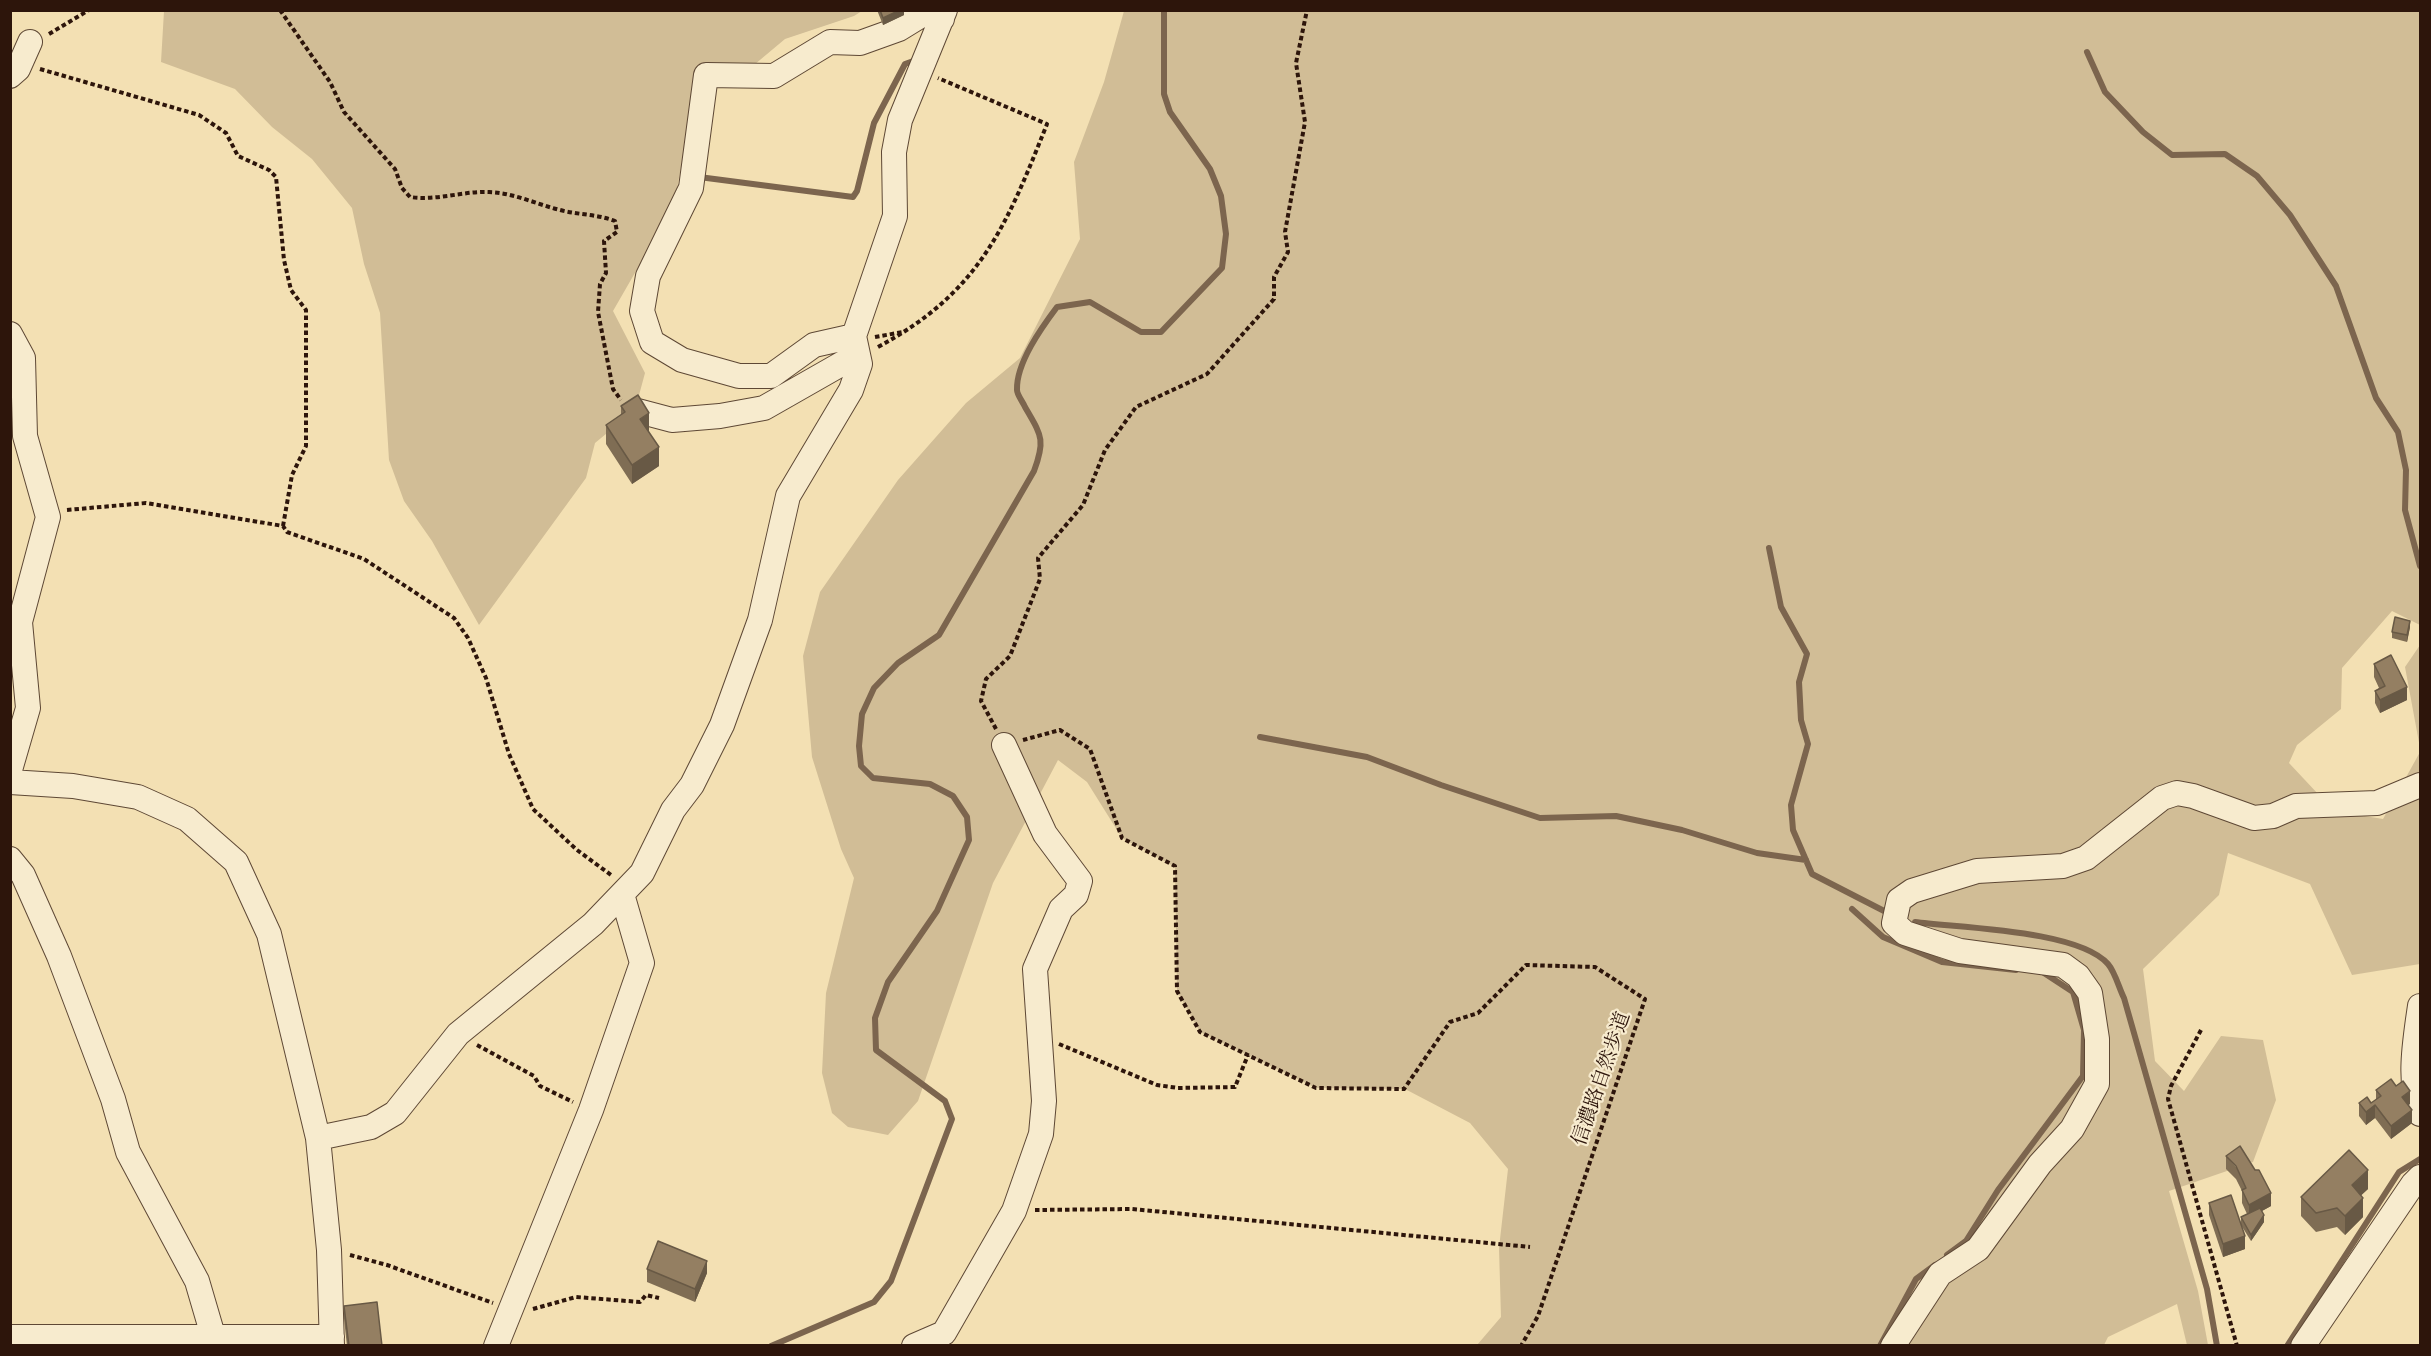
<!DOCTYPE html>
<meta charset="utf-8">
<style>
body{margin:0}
#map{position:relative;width:2431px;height:1356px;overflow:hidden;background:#f3e0b3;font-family:"IM FELL French Canon",serif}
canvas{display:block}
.frame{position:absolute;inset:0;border:12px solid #2d150b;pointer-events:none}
</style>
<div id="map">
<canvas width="2431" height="1356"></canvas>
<div class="frame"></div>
</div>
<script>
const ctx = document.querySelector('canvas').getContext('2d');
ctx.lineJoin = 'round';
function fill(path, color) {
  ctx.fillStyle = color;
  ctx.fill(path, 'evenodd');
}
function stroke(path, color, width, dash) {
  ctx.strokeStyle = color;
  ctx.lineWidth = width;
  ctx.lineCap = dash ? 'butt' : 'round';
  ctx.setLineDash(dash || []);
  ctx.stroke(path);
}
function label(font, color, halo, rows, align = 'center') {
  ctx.font = font + ' "IM FELL French Canon","Noto Serif JP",serif';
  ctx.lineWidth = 4.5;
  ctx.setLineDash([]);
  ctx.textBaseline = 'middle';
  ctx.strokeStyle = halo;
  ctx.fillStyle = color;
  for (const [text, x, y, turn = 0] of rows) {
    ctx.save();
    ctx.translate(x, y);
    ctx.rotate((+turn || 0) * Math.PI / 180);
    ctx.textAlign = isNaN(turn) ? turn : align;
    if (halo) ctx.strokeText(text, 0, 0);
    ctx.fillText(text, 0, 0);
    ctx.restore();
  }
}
const green = new Path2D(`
 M 164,11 L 862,11 L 854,16 L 785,39 L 748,70 L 700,64 L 674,205 L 613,311 L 645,373 L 635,410 L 595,443 L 586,478 L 479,625 L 432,541 L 404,501 L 389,460 L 380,313 L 364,264 L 352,208 L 312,159 L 272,127 L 235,89 L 161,62 Z
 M 1124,11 L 2420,11 L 2420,625 L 2392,611 L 2342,668 L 2341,709 L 2297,745 L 2289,763 L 2334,811 L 2383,819 L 2420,752 L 2420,964 L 2352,975 L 2310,884 L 2228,853 L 2219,895 L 2143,969 L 2155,1061 L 2184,1091 L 2221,1036 L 2263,1040 L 2276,1100 L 2253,1162 L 2169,1191 L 2198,1291 L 2208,1345 L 2187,1345 L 2177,1304 L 2108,1337 L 2104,1345 L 1477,1345 L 1501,1317 L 1499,1248 L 1508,1169 L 1470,1123 L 1405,1089 L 1316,1088 L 1200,1032 L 1177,991 L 1175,867 L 1122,838 L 1087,782 L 1058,760 L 993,883 L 918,1101 L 888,1135 L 848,1127 L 832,1113 L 822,1073 L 826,993 L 854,878 L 841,849 L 812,757 L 803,656 L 820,592 L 898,480 L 966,403 L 1020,358 L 1080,239 L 1074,162 L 1104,82 Z
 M 2420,645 L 2420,748 L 2405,667 Z`);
const stream = new Path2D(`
 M 2087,52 L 2105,92 L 2143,132 L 2172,155 L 2225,154 L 2257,176 L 2290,215 L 2336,286 L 2376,398 L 2398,432 L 2406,470 L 2405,510 L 2420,566
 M 699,177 L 853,197 L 857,191 L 874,123 L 905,64 L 916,60
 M 1769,548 L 1781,607 L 1807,654 L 1799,682 L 1801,720 L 1808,744 L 1791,805 L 1793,830 L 1812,874 L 1888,913
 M 1260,737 L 1367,757 L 1441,785 L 1540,818 L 1616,816 L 1682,830 L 1757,853 L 1806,860
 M 1852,909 L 1883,937 L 1942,962 L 2016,970
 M 1915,922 C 1960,928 2078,930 2108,964 C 2115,972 2119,988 2124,998 L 2207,1289 L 2217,1346
 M 1947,1255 L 1966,1241 L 1998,1190 L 2083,1076 L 2084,1030 L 2073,992 L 2044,973
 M 771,1346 L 874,1302 L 891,1281 L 952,1119 L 945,1101 L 876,1050 L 875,1018 L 888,982 L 937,911 L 969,840 L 967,817 L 953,796 L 930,784 L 873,778 L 861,766 L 859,746 L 862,714 L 874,688 L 898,663 L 939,635 L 1034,471 C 1046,439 1041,435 1025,407 C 1023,402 1017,395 1017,390 C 1016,363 1042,327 1057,307 L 1090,302 L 1141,332 L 1161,332 L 1222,268 L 1226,234 L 1221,196 L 1210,169 L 1170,112 L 1164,94 L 1164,10
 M 1880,1346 L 1916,1279 L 1935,1265
 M 2287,1346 L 2399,1172 L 2420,1159`);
const path = new Path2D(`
 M 280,10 L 330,82 L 344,112 L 395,169 L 402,188 L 410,197 C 437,201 462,191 489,192 C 514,193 536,204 560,210 C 579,215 597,214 615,221 L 617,232 L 604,241 L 606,273 L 600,284 L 598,312 L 613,389 L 621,400
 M 49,34 L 89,10
 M 40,69 L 199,115 L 226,133 L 238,156 L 269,170 L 276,177 L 284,260 L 291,290 L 306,310 L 306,446 L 292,475 L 283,526
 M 875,337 L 903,332
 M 878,347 C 980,292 1006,227 1047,124 L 938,78
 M 67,510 L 146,503 L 283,526 L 287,532 L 364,559 L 454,618 L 468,638 L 486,678 L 509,754 L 533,809 L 577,850 L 611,875
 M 996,729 L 981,701 L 986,679 L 1010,656 L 1040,579 L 1038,558 L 1083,505 L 1105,450 L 1136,407 L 1207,374 L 1274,299 L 1274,277 L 1288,252 L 1285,232 L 1305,122 L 1296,63 L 1307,10
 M 1023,740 L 1060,730 L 1090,749 L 1122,838 L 1175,866 L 1177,991 L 1200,1032 L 1316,1088 L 1404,1089 L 1450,1022 L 1478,1013 L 1526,965 L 1595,967 L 1645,999 L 1538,1316 L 1521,1346
 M 2201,1030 L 2171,1086 L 2168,1099 L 2237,1346
 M 1059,1044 L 1157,1085 L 1178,1088 L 1235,1087 L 1248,1055
 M 477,1045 L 534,1076 L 540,1086 L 573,1102
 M 1035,1210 L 1132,1209 L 1530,1247
 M 350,1255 L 387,1265 L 493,1303
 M 533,1309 L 576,1297 L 640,1302 L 646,1295 L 659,1298`);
const minor = new Path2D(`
 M 10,76 L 18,69 L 30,42
 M 10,334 L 23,358 L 25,436 L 48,517 L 20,622 L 28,708 L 10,770
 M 854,336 L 814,345 L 771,376 L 739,376 L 682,360 L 652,342 L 642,311 L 648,276 L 691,188 L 706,75 L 774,76 L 830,42 L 860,43 L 899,29 L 925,13 L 942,19
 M 638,411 L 672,420 L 720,416 L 764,408 L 857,355
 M 10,782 L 73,786 L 138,797 L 187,819 L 236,862 L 269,934 L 318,1138 L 329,1250 L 332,1346
 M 10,859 L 23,875 L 59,956 L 113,1099 L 128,1152 L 197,1281 L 214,1339
 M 2420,1006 C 2415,1040 2408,1081 2420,1114
 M 318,1138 L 371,1127 L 395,1113 L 458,1034 L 593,924 L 642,873 L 673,810 L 692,785 L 722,725 L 760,620 L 788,496 L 851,390 L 860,364 L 854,336 L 895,216 L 894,152 L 900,120 L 945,10
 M 10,1337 L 332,1337
 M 496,1346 L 591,1110 L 642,963 L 622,894
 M 914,1346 L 944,1333 L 1014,1211 L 1041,1134 L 1044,1101 L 1035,969 L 1061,909 L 1076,895 L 1080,881 L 1045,834 L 1004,745
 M 1893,1346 L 1940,1274 L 1978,1249 L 2040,1164 L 2072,1129 L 2097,1084 L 2097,1039 L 2090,993 L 2078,976 L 2063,965 L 1960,951 L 1905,933 L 1894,923 L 1899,900 L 1912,891 L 1977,871 L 2063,866 L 2086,858 L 2162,798 L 2177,793 L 2193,796 L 2254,818 L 2273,816 L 2296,806 L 2377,803 L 2420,785
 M 2303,1346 L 2413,1184 L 2420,1177`);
const wall = new Path2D(`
 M 877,10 L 904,10 L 904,15 L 883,25 Z
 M 621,406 L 649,432 L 659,466 L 632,484 L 606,444 L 606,425 L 621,415 Z
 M 2410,627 L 2407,642 L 2392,638 L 2392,632 Z
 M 2374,664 L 2407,700 L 2380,713 L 2375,703 L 2375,691 L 2379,688 L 2374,677 Z
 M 2376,1090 L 2410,1104 L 2408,1105 L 2412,1123 L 2391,1139 L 2375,1118 L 2366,1125 L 2359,1116 L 2359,1103 L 2371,1103 L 2376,1100 Z
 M 2226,1156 L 2271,1206 L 2262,1211 L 2264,1222 L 2251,1241 L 2241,1225 L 2245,1249 L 2223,1257 L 2209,1215 L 2209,1203 L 2241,1223 L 2241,1217 L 2247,1214 L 2242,1203 L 2242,1191 L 2236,1179 L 2226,1169 Z
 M 2368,1189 L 2361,1195 L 2363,1217 L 2345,1235 L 2337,1227 L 2316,1232 L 2301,1216 L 2301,1197 Z
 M 647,1269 L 707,1273 L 695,1302 L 647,1282 Z
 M 344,1306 L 382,1346 L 347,1346 L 344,1319 Z`);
const shadedWall = new Path2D(`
 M 900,10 L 904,10 L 904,15 L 883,25 L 883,18 Z
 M 649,413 L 649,432 L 640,438 L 640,419 Z
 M 659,447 L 659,466 L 632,484 L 632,465 Z
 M 2410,621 L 2410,627 L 2407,642 L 2407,635 Z
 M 2407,687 L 2407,700 L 2380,713 L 2380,700 Z
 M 2410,1091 L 2410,1104 L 2402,1109 L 2402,1097 Z
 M 2375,1105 L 2375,1118 L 2366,1125 L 2366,1112 Z
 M 2412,1110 L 2412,1123 L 2391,1139 L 2391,1126 Z
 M 2368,1170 L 2368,1189 L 2352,1204 L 2352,1185 Z
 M 2271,1193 L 2271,1206 L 2249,1218 L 2249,1205 Z
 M 2363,1198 L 2363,1217 L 2345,1235 L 2345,1216 Z
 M 2264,1215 L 2264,1222 L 2251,1241 L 2251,1235 Z
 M 2245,1236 L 2245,1249 L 2223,1257 L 2223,1244 Z
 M 707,1261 L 707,1273 L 695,1302 L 695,1289 Z`);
const building = new Path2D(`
 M 880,10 L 900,10 L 883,18 Z
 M 638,395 L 649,413 L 640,419 L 659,447 L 632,465 L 606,425 L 625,412 L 621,406 Z
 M 2395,617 L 2410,621 L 2407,635 L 2392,632 Z
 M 2391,655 L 2407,687 L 2380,700 L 2375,691 L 2385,686 L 2374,664 Z
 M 2391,1079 L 2396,1086 L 2403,1081 L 2410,1091 L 2402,1097 L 2412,1110 L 2391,1126 L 2375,1105 L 2366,1112 L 2359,1103 L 2367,1097 L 2371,1103 L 2381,1096 L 2376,1090 Z
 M 2240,1146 L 2255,1170 L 2259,1170 L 2271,1193 L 2249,1205 L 2242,1190 L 2246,1188 L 2236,1166 L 2226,1156 Z
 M 2349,1150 L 2368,1170 L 2352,1185 L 2363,1198 L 2345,1216 L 2337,1208 L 2316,1213 L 2301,1197 Z
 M 2231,1195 L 2245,1236 L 2223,1244 L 2209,1203 Z
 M 2260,1208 L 2264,1215 L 2251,1235 L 2241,1217 Z
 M 658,1241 L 707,1261 L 695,1289 L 647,1269 Z
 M 377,1302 L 382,1346 L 349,1346 L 344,1306 Z`);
const streetNames = [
 ["信濃路自然歩道",1602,1079,-71]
];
fill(green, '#d1bd96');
stroke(stream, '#7c654e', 6);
stroke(minor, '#5e4835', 26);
stroke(path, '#2d150b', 4, [4.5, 3]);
stroke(minor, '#f7ebce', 24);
fill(wall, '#7f6d54');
fill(shadedWall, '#685945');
fill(building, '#947f62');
stroke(building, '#685945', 1.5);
label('20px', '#2d150b', '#f7ebce', streetNames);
</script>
